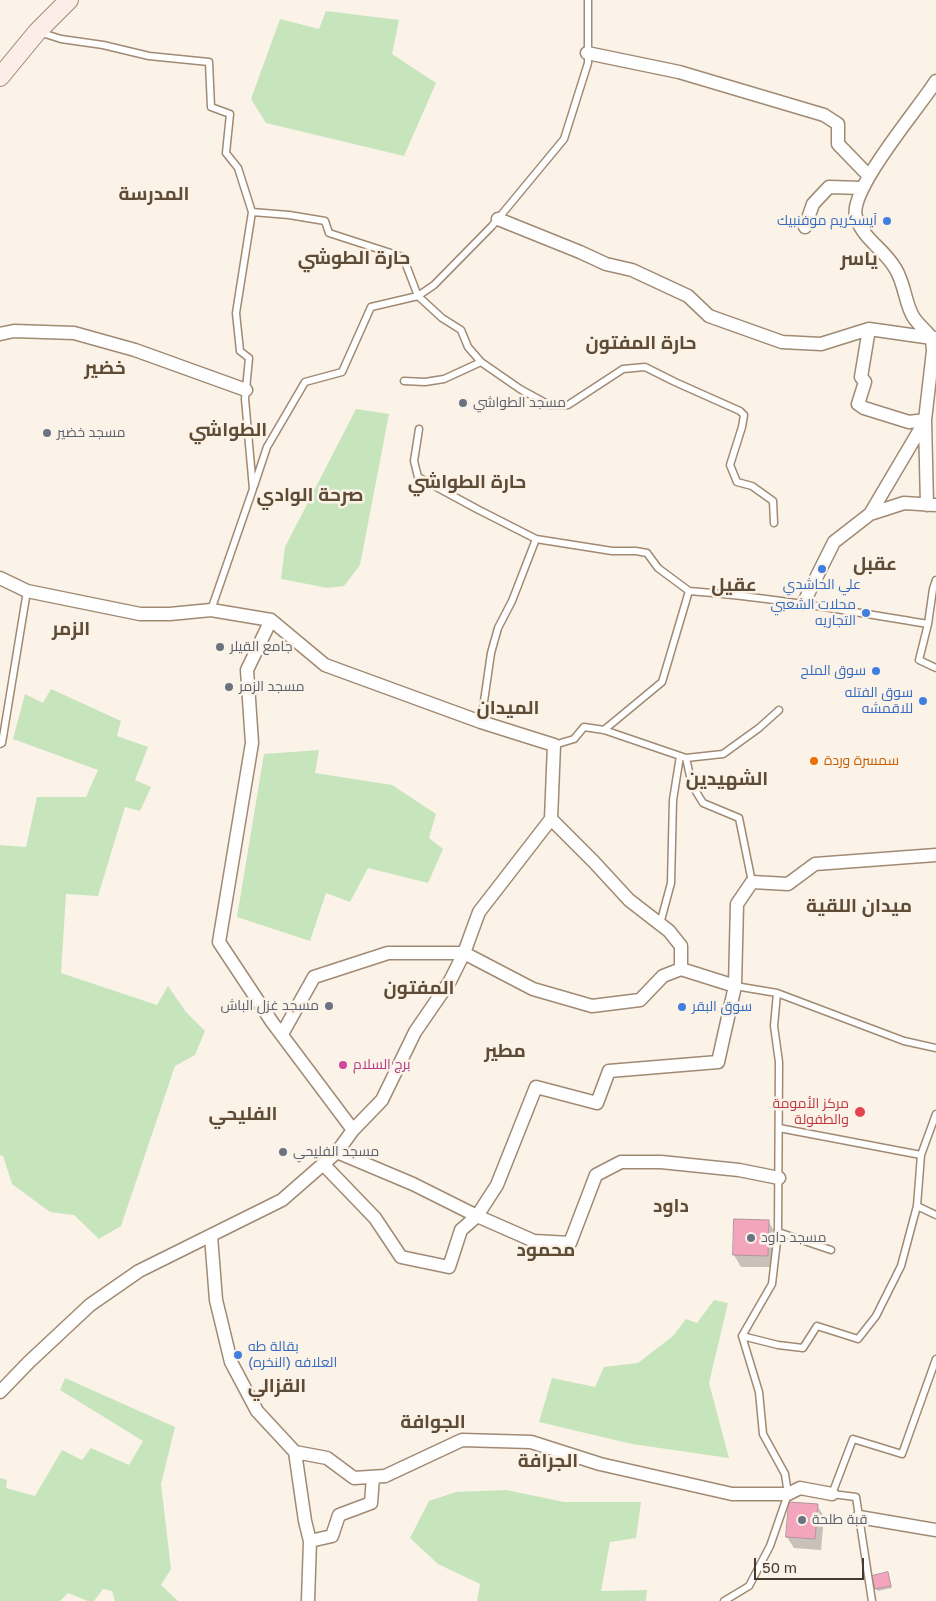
<!DOCTYPE html>
<meta charset="utf-8">
<style>
body{margin:0}
#map{position:relative;width:936px;height:1601px;overflow:hidden;background:#fbf2e8;font-family:"Golos Text",sans-serif}
canvas{display:block}
.scale{position:absolute;left:754px;top:1558px;width:110px;height:22px;box-sizing:border-box;border:2px solid #443a30;border-top:0;padding-left:6px;font-size:15px;line-height:18px;white-space:nowrap;color:#443a30;-webkit-text-stroke:4px #fbf2e8;paint-order:stroke}
</style>
<div id="map">
<canvas width="936" height="1601"></canvas>
<div class="scale">50 m</div>
</div>
<script>
const ctx = document.querySelector('canvas').getContext('2d');
ctx.lineJoin = 'round';
function fill(path, color) {
  ctx.fillStyle = color;
  ctx.fill(path, 'evenodd');
}
function stroke(path, color, width, dash) {
  ctx.strokeStyle = color;
  ctx.lineWidth = width;
  ctx.lineCap = dash ? 'butt' : 'round';
  ctx.setLineDash(dash || []);
  ctx.stroke(path);
}
function label(font, color, halo, rows, align = 'center') {
  ctx.font = font + ' "Golos Text",Cairo,sans-serif';
  ctx.lineWidth = 5;
  ctx.setLineDash([]);
  ctx.textBaseline = 'middle';
  ctx.strokeStyle = halo;
  ctx.fillStyle = color;
  for (const [text, x, y, turn = 0] of rows) {
    ctx.save();
    ctx.translate(x, y);
    ctx.rotate((+turn || 0) * Math.PI / 180);
    ctx.textAlign = isNaN(turn) ? turn : align;
    if (halo) ctx.strokeText(text, 0, 0);
    ctx.fillText(text, 0, 0);
    ctx.restore();
  }
}
const green = new Path2D(`
 M 326,11 L 399,20 L 392,54 L 436,83 L 404,156 L 266,123 L 251,99 L 280,19 L 319,29 Z
 M 356,409 L 389,414 L 360,565 L 344,586 L 328,588 L 281,579 L 285,547 Z
 M 51,689 L 121,721 L 117,736 L 148,747 L 135,780 L 151,787 L 140,811 L 125,807 L 98,896 L 66,894 L 61,973 L 157,1005 L 168,986 L 186,1012 L 205,1031 L 195,1055 L 175,1066 L 121,1226 L 99,1239 L 74,1215 L 50,1212 L 12,1184 L 3,1156 L 0,1155 L 0,845 L 26,847 L 37,797 L 86,797 L 98,770 L 13,739 L 25,694 L 43,703 Z
 M 319,750 L 315,773 L 392,785 L 436,814 L 429,838 L 443,849 L 428,883 L 368,868 L 350,902 L 326,893 L 310,941 L 237,917 L 264,754 Z
 M 714,1300 L 728,1303 L 709,1383 L 729,1458 L 632,1444 L 539,1422 L 552,1378 L 595,1387 L 604,1367 L 638,1363 L 673,1336 L 686,1319 L 697,1323 Z
 M 65,1378 L 175,1427 L 161,1484 L 171,1569 L 161,1585 L 178,1601 L 115,1601 L 112,1591 L 103,1589 L 94,1601 L 88,1601 L 68,1593 L 60,1601 L 0,1601 L 0,1478 L 7,1480 L 6,1488 L 35,1496 L 62,1450 L 82,1460 L 91,1448 L 129,1465 L 143,1441 L 60,1390 Z
 M 506,1490 L 564,1502 L 641,1502 L 636,1538 L 610,1542 L 601,1591 L 647,1590 L 646,1601 L 477,1601 L 480,1584 L 438,1564 L 410,1538 L 429,1501 L 456,1492 Z`);
const shadow = new Path2D(`
 M 735,1220 L 768,1221 L 775,1232 L 774,1267 L 741,1267 L 734,1255 Z
 M 817,1505 L 824,1517 L 821,1550 L 794,1548 L 787,1537 Z
 M 888,1574 L 892,1588 L 878,1591 L 876,1589 Z`);
const building = new Path2D(`
 M 734,1219 L 769,1220 L 768,1256 L 733,1255 Z
 M 789,1502 L 818,1504 L 815,1539 L 786,1537 Z
 M 888,1572 L 891,1586 L 875,1589 L 872,1576 Z`);
const lane = new Path2D(`
 M 588,0 L 588,63 L 564,139 L 492,226 L 434,285 L 418,296 L 442,318 L 461,330 L 468,347 L 481,362 L 520,389 L 549,405 L 568,405 L 623,369 L 645,367 L 675,382 L 740,411 L 744,415 L 742,427 L 730,465 L 737,482 L 752,486 L 773,501 L 774,523
 M 39,32 L 61,39 L 103,45 L 149,56 L 209,62 L 211,107 L 230,114 L 226,153 L 238,168 L 252,212 L 236,313 L 240,351 L 249,358 L 245,399 L 253,489 L 211,610
 M 252,212 L 289,215 L 325,221 L 329,233 L 403,257 L 418,296 L 371,307 L 342,372 L 305,382 L 267,447 L 254,486
 M 404,381 L 425,382 L 444,379 L 481,362
 M 419,429 L 414,461 L 418,477 L 477,509 L 536,539 L 612,551 L 636,551 L 647,553 L 658,568 L 689,591
 M 928,624 L 933,589 L 936,580
 M 481,722 L 491,653 L 498,628 L 512,601 L 536,539
 M 604,730 L 662,682 L 689,591 C 769,597 849,611 928,624 L 919,660 L 936,668
 M 0,744 L 2,743 L 27,591
 M 554,745 L 574,739 L 584,727 L 604,730 L 686,758 L 692,785 L 703,803 L 739,818 L 752,882
 M 686,758 L 723,754 L 759,728 L 779,710
 M 660,924 L 671,883 L 673,800 L 680,756
 M 735,986 L 777,993 L 904,1041 L 936,1048
 M 779,1128 L 921,1155
 M 917,1206 L 936,1215
 M 778,1232 L 831,1250
 M 742,1336 L 778,1345 L 803,1348 L 817,1326 L 858,1339 L 876,1316 L 901,1266 L 917,1206 L 921,1155 L 936,1114
 M 724,1601 L 749,1586 L 770,1546 L 788,1494 L 785,1474 L 763,1434 L 759,1392 L 742,1336 L 772,1284 L 778,1232 L 779,1062 L 774,1026 L 777,993
 M 872,1601 L 856,1497 L 832,1494 L 853,1439 L 902,1454 L 936,1359`);
const street = new Path2D(`
 M 587,53 L 679,72 L 824,115 L 838,124 L 838,144 L 869,176
 M 498,219 L 580,252 L 606,264 L 632,270 L 688,296 L 709,316 L 782,342 L 821,344 L 869,329 L 932,338
 M 805,227 L 813,204 L 829,187 L 862,188
 M 869,329 L 861,377 L 865,382 L 858,404 L 864,408 L 909,422 L 925,420
 M 0,334 L 14,331 L 74,333 L 135,350 L 246,390
 M 932,338 C 926,331 919,325 914,318 C 905,305 905,283 895,268 C 884,249 863,239 856,217 C 848,190 920,107 936,81
 M 927,505 L 925,420 L 933,351 L 932,338 L 936,338
 M 870,514 L 925,421
 M 0,578 L 27,591 L 140,614 L 170,614 L 211,610 L 271,620 L 325,665 L 481,722 L 554,745 L 551,819 L 594,862 L 629,900 L 669,931 L 681,946 L 681,969 L 735,986 L 737,904 L 752,882 L 788,884 L 815,864 L 936,855
 M 803,604 L 834,542 L 870,514 L 904,503 L 936,505
 M 271,620 L 247,670 L 252,743 L 219,942 L 272,1022 L 353,1130
 M 282,1034 L 314,977 L 388,953 L 464,953 L 533,989 L 592,1006 L 640,1000 L 663,976 L 681,969
 M 337,1152 L 413,1184 L 477,1216 L 534,1241 L 570,1243 L 596,1175 L 621,1162 L 661,1162 L 739,1170 L 779,1178
 M 323,1164 L 375,1218 L 401,1257 L 449,1267 L 461,1230 L 477,1216 L 497,1185 L 536,1087 L 597,1103 L 609,1071 L 718,1062 L 735,986
 M 211,1236 L 216,1300 L 231,1362 L 257,1411 L 295,1452 L 327,1458 L 354,1478 L 385,1476 L 462,1440 L 531,1442 L 600,1464 L 732,1494 L 788,1494 L 800,1488 L 832,1494
 M 0,1392 L 29,1362 L 90,1305 L 139,1271 L 282,1200 L 337,1152 L 353,1130 L 382,1100 L 415,1032 L 450,981 L 464,953 L 479,912 L 551,819
 M 295,1452 L 305,1521 L 310,1541 L 308,1601
 M 859,1517 L 936,1530
 M 310,1541 L 332,1536 L 339,1515 L 371,1503 L 373,1477`);
const secondary = new Path2D(`
 M 0,77 L 37,32 L 69,0`);
const markers = [
 [887,221,5,"#3f7fe0"],
 [463,403,5,"#6b7280"],
 [47,433,5,"#6b7280"],
 [822,569,5,"#3f7fe0"],
 [866,613,5,"#3f7fe0"],
 [220,647,5,"#6b7280"],
 [876,671,5,"#3f7fe0"],
 [229,687,5,"#6b7280"],
 [923,701,5,"#3f7fe0"],
 [814,761,5,"#e8710a"],
 [329,1006,5,"#6b7280"],
 [682,1007,5,"#3f7fe0"],
 [343,1065,5,"#d1479c"],
 [860,1112,6,"#e0444e"],
 [283,1152,5,"#6b7280"],
 [751,1238,5,"#6b7280"],
 [238,1355,5,"#3f7fe0"],
 [802,1520,5,"#6b7280"]
];
const shopNames = [
 ["آيسكريم موفنبيك",877,221],
 ["علي الحاشدي",822,585,"center"],
 ["محلات الشعبي",856,605],
 ["التجاريه",856,621],
 ["سوق الملح",866,671],
 ["سوق الفتله",913,693],
 ["للاقمشه",913,709],
 ["سوق البقر",692,1007,"left"],
 ["بقالة طه",248,1347,"left"],
 ["العلافه (النخره)",248,1363,"left"]
];
const worshipNames = [
 ["مسجد الطواشي",473,403],
 ["مسجد خضير",57,433],
 ["جامع القيلر",230,647],
 ["مسجد الزمر",239,687],
 ["مسجد غزل الباش",319,1006,"right"],
 ["مسجد الفليحي",293,1152],
 ["مسجد داود",761,1238],
 ["قبة طلحة",812,1520]
];
const foodNames = [
 ["سمسرة وردة",824,761]
];
const hotelNames = [
 ["برج السلام",353,1065]
];
const healthNames = [
 ["مركز الأمومة",849,1104],
 ["والطفولة",849,1120]
];
const districtNames = [
 ["المدرسة",154,194],
 ["حارة الطوشي",354,258],
 ["ياسر",859,259],
 ["حارة المفتون",641,343],
 ["خضير",105,368],
 ["الطواشي",228,430],
 ["حارة الطواشي",467,482],
 ["صرحة الوادي",310,495],
 ["عقبل",875,564],
 ["عقيل",734,585],
 ["الزمر",71,629],
 ["الميدان",508,708],
 ["الشهيدين",727,779],
 ["ميدان اللقية",859,906],
 ["المفتون",419,988],
 ["مطير",505,1051],
 ["الفليحي",243,1114],
 ["داود",671,1206],
 ["محمود",546,1250],
 ["القزالي",277,1386],
 ["الجوافة",433,1422],
 ["الجرافة",548,1461]
];
fill(green, '#c7e5bd');
fill(shadow, '#0003');
fill(building, '#f3a5be');
stroke(building, '#b4939d', 1);
stroke(lane, '#a08a73', 9);
stroke(street, '#a08a73', 15);
stroke(secondary, '#a08a73', 20);
stroke(lane, '#fff', 6);
stroke(street, '#fff', 12);
stroke(secondary, '#fdede8', 18);
for (const [x, y, r, color] of markers) {
  const dot = new Path2D();
  dot.arc(x, y, r, 0, 2 * Math.PI);
  ctx.fillStyle = color;
  ctx.fill(dot);
  stroke(dot, '#fbf2e8', 2);
}
label('14px', '#366cbe', '#fbf2e8', shopNames, 'right');
label('14px', '#5b616d', '#fbf2e8', worshipNames, 'left');
label('14px', '#c56008', '#fbf2e8', foodNames, 'left');
label('14px', '#b23c85', '#fbf2e8', hotelNames, 'left');
label('14px', '#be3a42', '#fbf2e8', healthNames, 'right');
label('bold 19px', '#5f4c36', '#fbf2e8', districtNames);
</script>
